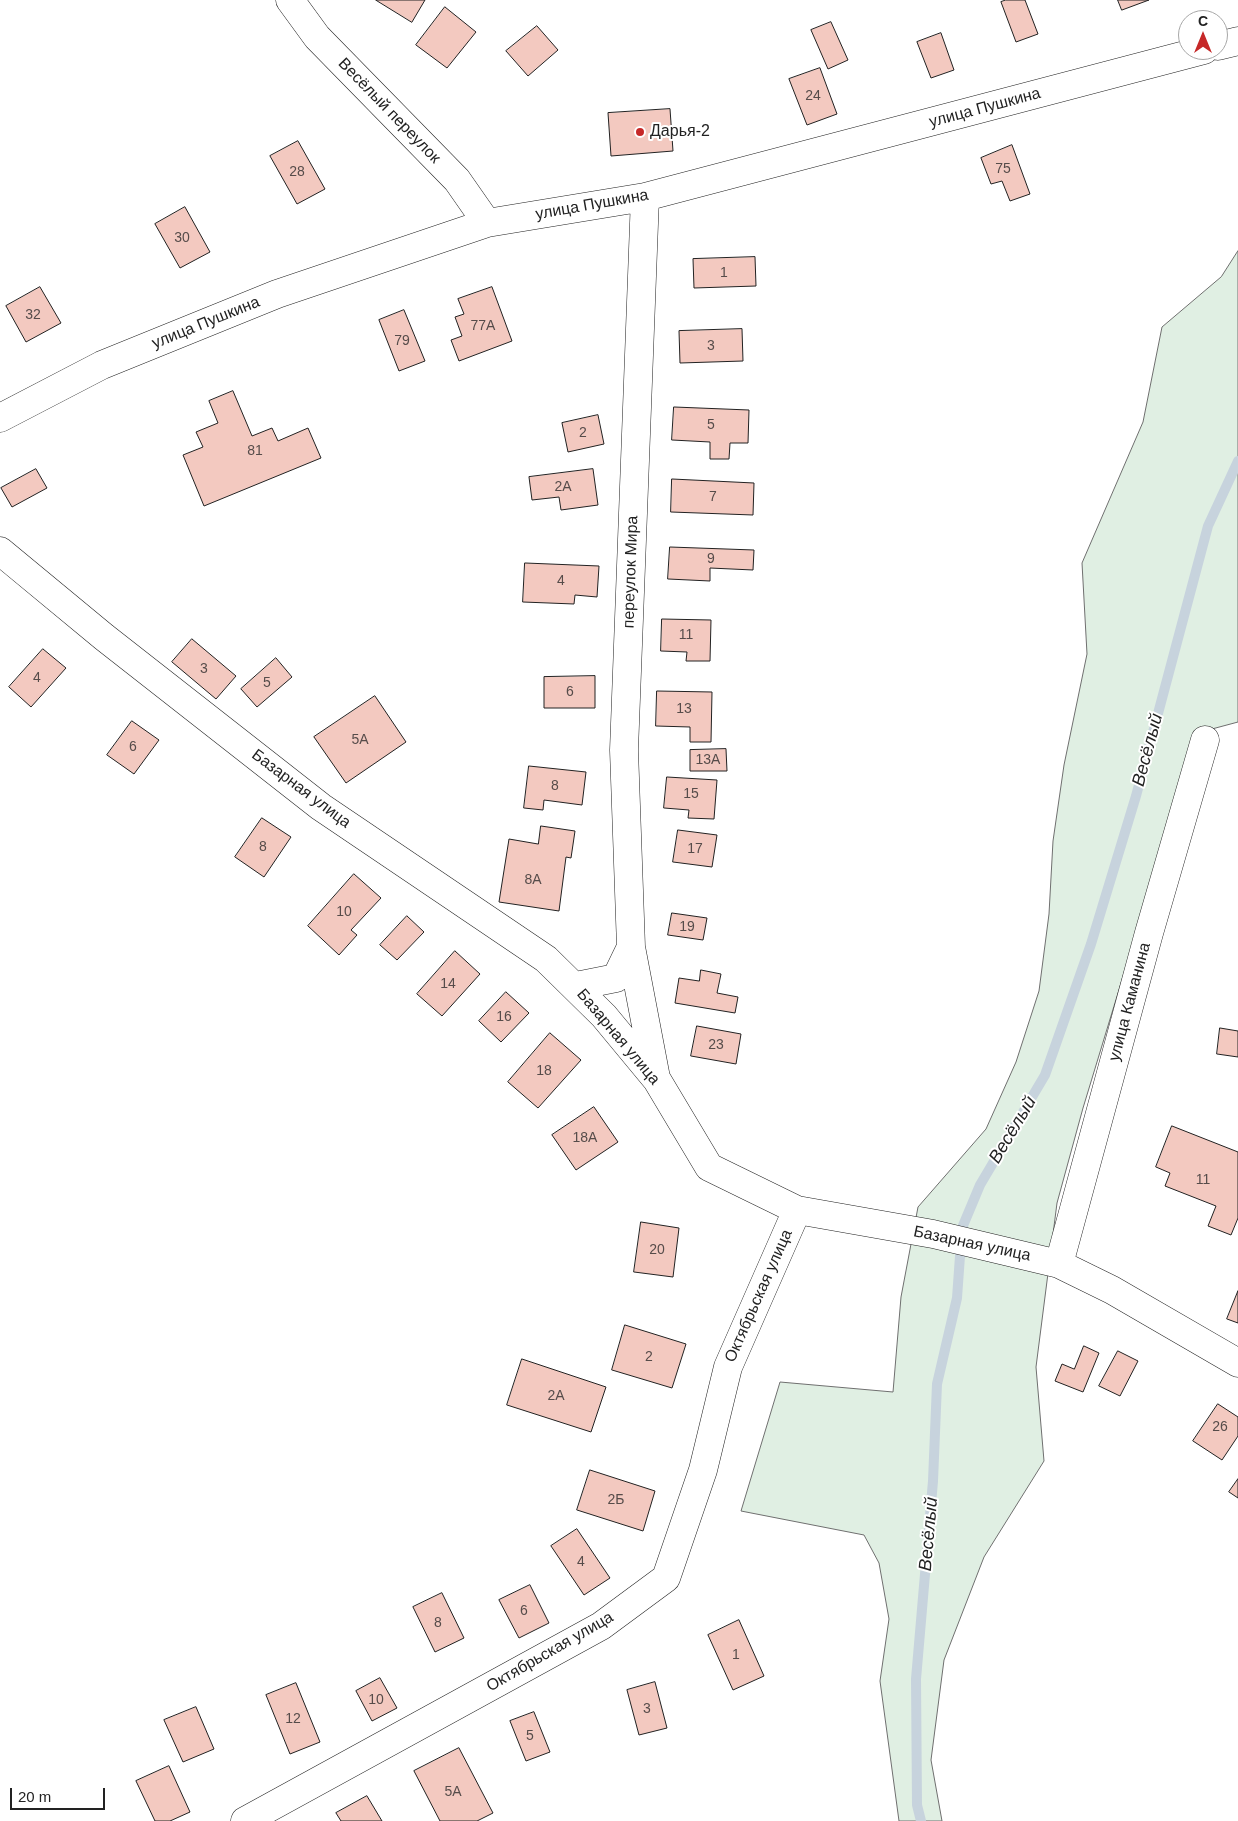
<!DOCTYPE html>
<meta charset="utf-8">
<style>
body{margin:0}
#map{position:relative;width:1238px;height:1821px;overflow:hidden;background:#fff;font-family:Helvetica,sans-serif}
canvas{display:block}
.north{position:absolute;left:1178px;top:10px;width:50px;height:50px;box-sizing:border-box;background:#fff;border:1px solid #a7a7a7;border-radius:50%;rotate:0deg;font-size:14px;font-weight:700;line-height:20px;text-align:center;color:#222}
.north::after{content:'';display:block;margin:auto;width:18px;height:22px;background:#c62828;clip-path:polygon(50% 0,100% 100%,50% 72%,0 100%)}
.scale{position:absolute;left:10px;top:1788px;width:95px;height:22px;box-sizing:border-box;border:2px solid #222;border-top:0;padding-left:6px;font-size:15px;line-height:18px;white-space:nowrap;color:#222;-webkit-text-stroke:4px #fff;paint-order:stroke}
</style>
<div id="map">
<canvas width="1238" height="1821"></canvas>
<div class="north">С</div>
<div class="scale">20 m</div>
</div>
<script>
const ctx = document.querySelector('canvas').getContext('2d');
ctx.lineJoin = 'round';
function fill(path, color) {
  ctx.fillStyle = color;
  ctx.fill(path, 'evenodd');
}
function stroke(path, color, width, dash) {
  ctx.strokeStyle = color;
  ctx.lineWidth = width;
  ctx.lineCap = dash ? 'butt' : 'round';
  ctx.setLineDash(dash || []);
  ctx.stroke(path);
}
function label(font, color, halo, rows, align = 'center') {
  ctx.font = font + ' Helvetica,sans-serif';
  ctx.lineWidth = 4;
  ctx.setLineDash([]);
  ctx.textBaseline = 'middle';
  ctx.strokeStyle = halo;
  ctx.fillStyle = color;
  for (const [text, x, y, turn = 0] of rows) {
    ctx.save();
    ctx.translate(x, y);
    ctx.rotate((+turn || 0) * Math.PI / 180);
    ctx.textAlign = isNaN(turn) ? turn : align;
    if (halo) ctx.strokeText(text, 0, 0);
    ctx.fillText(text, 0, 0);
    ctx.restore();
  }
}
const green = new Path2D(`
 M 1238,251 L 1238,722 L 1197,733 L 1083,1108 L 1057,1203 L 1036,1367 L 1044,1461 L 984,1557 L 944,1660 L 931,1760 L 942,1821 L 899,1821 L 880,1681 L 889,1619 L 879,1563 L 864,1535 L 741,1511 L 780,1382 L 893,1392 L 901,1297 L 918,1207 L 986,1129 L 1016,1062 L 1039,991 L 1049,914 L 1053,841 L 1064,765 L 1087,654 L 1082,563 L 1143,422 L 1162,327 L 1221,277 Z`);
const stream = new Path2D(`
 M 921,1821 L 917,1805 L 916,1679 L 933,1481 L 937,1384 L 957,1298 L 962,1228 L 980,1185 L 1045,1075 L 1091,944 L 1136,796 L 1208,526 L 1238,461`);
const building = new Path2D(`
 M 376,0 L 425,0 L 412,22 Z
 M 1006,0 L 1025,0 L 1038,34 L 1016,42 L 1001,2 Z
 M 1118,0 L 1149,0 L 1122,10 Z
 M 445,7 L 476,32 L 447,68 L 416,45 Z
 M 831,22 L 848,60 L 828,69 L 811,30 Z
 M 537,26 L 558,50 L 528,76 L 506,51 Z
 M 941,33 L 954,70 L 931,78 L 917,42 Z
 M 820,68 L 837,114 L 807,125 L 789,79 Z
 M 670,109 L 673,151 L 611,156 L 608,113 Z
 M 298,141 L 325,189 L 297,204 L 270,156 Z
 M 1012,145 L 1030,194 L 1010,201 L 1002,181 L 991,184 L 981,158 Z
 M 185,207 L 210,252 L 180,268 L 155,224 Z
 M 755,257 L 756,286 L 694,288 L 693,259 Z
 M 40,287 L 61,323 L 26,342 L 6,306 Z
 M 492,287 L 512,341 L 459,361 L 451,340 L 462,336 L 455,317 L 464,314 L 458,299 Z
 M 404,310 L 425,361 L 399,371 L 379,320 Z
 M 742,329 L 743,361 L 680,363 L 679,331 Z
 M 233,391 L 252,436 L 272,428 L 278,441 L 308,428 L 321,458 L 204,506 L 183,455 L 203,447 L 196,432 L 218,423 L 209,401 Z
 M 674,407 L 749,410 L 748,443 L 730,443 L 729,459 L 710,459 L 710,442 L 672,440 Z
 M 598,415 L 604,444 L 568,452 L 562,423 Z
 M 36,469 L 47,488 L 12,507 L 1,488 Z
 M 593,469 L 598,505 L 561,510 L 559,497 L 532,500 L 529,477 Z
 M 672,479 L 754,483 L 753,515 L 671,512 Z
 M 670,547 L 754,550 L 753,570 L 710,568 L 710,581 L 668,579 Z
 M 525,563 L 599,566 L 597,597 L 575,595 L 574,604 L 523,602 Z
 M 662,619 L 711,620 L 710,661 L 686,661 L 687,652 L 661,651 Z
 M 192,639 L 236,676 L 216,699 L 172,662 Z
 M 43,649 L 66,668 L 31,707 L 9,687 Z
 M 276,658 L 292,677 L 257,707 L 241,689 Z
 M 595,676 L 595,708 L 544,708 L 544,677 Z
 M 657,691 L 712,692 L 711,742 L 690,742 L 690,727 L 656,726 Z
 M 375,696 L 406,742 L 346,783 L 314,737 Z
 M 132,721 L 159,740 L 134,774 L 107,755 Z
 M 726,749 L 727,771 L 690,771 L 690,750 Z
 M 529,766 L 586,772 L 582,805 L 544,800 L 543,810 L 524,808 Z
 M 667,777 L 717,780 L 714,819 L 688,818 L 689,810 L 664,808 Z
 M 262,818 L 291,837 L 264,877 L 235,857 Z
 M 541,826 L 575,831 L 571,858 L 566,857 L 559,911 L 499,902 L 509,839 L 538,844 Z
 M 678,830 L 717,835 L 712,867 L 673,862 Z
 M 354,874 L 381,898 L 351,930 L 357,935 L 339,955 L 308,926 Z
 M 672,913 L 707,918 L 703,940 L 668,935 Z
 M 407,916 L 424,932 L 397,960 L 380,945 Z
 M 455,951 L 480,974 L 442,1016 L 417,994 Z
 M 701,970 L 721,974 L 717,993 L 738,997 L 735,1013 L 675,1003 L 679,978 L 699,981 Z
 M 506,992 L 529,1013 L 501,1042 L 479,1021 Z
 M 697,1026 L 741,1034 L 736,1064 L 691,1056 Z
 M 1220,1028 L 1238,1031 L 1238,1057 L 1217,1054 Z
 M 550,1033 L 581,1060 L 538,1108 L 508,1082 Z
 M 594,1107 L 618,1142 L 576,1170 L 552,1135 Z
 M 1172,1126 L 1238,1152 L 1238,1218 L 1231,1235 L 1208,1226 L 1216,1206 L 1165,1186 L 1170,1173 L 1156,1167 Z
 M 641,1222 L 679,1228 L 673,1277 L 634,1272 Z
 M 1238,1291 L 1238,1323 L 1227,1319 Z
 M 625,1325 L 686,1344 L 672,1388 L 612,1370 Z
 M 1084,1346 L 1099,1353 L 1083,1392 L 1055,1381 L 1062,1364 L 1074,1369 Z
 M 1118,1351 L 1138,1361 L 1120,1396 L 1099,1386 Z
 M 522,1359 L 606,1387 L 591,1432 L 507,1405 Z
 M 1218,1404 L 1238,1417 L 1238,1436 L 1222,1460 L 1193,1441 Z
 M 590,1470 L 655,1491 L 643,1531 L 577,1510 Z
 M 1238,1479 L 1238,1498 L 1229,1492 Z
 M 577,1529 L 610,1578 L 584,1595 L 551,1546 Z
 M 530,1585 L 549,1623 L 519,1638 L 499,1600 Z
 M 442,1593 L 464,1638 L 435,1652 L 413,1607 Z
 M 739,1620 L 764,1676 L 733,1690 L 708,1635 Z
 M 380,1678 L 397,1708 L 372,1721 L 356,1691 Z
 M 655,1682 L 667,1728 L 639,1735 L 627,1690 Z
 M 296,1683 L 320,1742 L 290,1754 L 266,1695 Z
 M 196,1707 L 214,1749 L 183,1762 L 164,1720 Z
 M 534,1712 L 550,1752 L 526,1761 L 510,1721 Z
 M 459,1748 L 493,1813 L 477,1821 L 440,1821 L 414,1771 Z
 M 169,1766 L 190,1812 L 170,1821 L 155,1821 L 136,1781 Z
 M 367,1796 L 382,1821 L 341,1821 L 336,1813 Z`);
const minor = new Path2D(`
 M 290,0 L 317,37 L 457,180 L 487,223
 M 1218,46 L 1238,41
 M 645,197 L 624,750 L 631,947 L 656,1078
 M 0,418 L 102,365 L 277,294 L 487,223 L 645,197 L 1204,50
 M 0,551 L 104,637 L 321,807 L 546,959 L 604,1016 L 657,1080 L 709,1167 L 797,1210 L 933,1234 L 1059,1264 L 1112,1290 L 1238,1363
 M 576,986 L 616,978 L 631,947
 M 1059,1264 L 1149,933 L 1205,740
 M 245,1821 L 601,1626 L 666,1578 L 703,1470 L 728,1367 L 797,1210`);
const markers = [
 [640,132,5,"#c62828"]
];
const numberNames = [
 ["24",813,96],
 ["75",1003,169],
 ["28",297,172],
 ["30",182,238],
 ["1",724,273],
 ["32",33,315],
 ["77А",483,326],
 ["79",402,341],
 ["3",711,346],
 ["5",711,425],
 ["2",583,433],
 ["81",255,451],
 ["2А",563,487],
 ["7",713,497],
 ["9",711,559],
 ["4",561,581],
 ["11",686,635],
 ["3",204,669],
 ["4",37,678],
 ["5",267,683],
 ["6",570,692],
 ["13",684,709],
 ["5А",360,740],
 ["6",133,747],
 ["13А",708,760],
 ["8",555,786],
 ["15",691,794],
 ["8",263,847],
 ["17",695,849],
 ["8А",533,880],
 ["10",344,912],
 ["19",687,927],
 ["14",448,984],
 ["16",504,1017],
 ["23",716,1045],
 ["18",544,1071],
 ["18А",585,1138],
 ["11",1203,1180],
 ["20",657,1250],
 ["2",649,1357],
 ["2А",556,1396],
 ["26",1220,1427],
 ["2Б",616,1500],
 ["4",581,1562],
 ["6",524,1611],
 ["8",438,1623],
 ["1",736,1655],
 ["10",376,1700],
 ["3",647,1709],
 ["12",293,1719],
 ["5",530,1736],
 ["5А",453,1792]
];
const streetNames = [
 ["улица Пушкина",985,108,-15],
 ["Весёлый переулок",389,111,46],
 ["улица Пушкина",592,205,-10],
 ["улица Пушкина",206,323,-22],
 ["переулок Мира",631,572,-88],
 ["Базарная улица",301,789,37],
 ["улица Каманина",1130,1002,-75],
 ["Базарная улица",618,1037,50],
 ["Базарная улица",972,1244,12],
 ["Октябрьская улица",759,1296,-66],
 ["Октябрьская улица",550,1652,-30]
];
const poiNames = [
 ["Дарья-2",650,132]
];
const waterNames = [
 ["Весёлый",1148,750,-75],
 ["Весёлый",1013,1130,-59],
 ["Весёлый",929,1534,-85]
];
fill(green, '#e0efe3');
stroke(green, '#6f6f6f', 1);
stroke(stream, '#c7d3dd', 10);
fill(building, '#f3c9c0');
stroke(building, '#222', 1);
stroke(minor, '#222', 29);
stroke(minor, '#fff', 28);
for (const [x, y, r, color] of markers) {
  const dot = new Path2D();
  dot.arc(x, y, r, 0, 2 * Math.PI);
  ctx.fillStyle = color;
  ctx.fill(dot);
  stroke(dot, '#fff', 2);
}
label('14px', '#564c4a', null, numberNames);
label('16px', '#222', '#fff', streetNames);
label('16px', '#222', '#fff', poiNames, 'left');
label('italic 18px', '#222', '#fff', waterNames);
</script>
